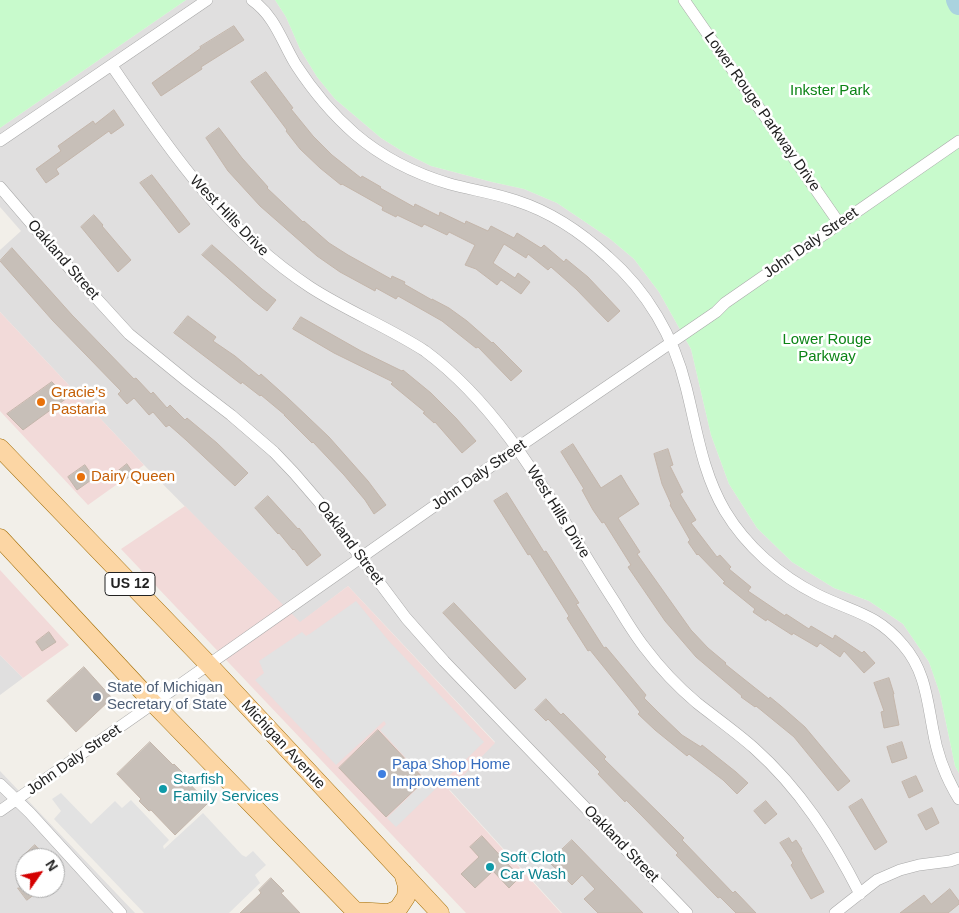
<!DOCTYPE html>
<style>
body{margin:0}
#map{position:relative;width:959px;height:913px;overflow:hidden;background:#f2efe9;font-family:Arial,sans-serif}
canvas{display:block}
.north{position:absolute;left:15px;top:848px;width:50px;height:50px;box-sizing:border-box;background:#fff;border:1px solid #a7a7a7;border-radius:50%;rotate:57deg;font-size:14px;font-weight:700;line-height:20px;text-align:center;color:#222}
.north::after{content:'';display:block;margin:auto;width:18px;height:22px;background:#d40000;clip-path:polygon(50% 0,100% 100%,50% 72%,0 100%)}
</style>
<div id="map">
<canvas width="959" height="913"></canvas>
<div class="north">N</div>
</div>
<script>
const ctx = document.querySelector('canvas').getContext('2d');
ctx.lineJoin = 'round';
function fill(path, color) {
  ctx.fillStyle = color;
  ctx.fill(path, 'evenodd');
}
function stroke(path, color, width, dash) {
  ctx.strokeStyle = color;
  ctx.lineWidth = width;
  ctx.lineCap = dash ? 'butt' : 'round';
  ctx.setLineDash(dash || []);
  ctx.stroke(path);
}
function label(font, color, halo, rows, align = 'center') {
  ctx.font = font + ' Arial,sans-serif';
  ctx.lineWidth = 5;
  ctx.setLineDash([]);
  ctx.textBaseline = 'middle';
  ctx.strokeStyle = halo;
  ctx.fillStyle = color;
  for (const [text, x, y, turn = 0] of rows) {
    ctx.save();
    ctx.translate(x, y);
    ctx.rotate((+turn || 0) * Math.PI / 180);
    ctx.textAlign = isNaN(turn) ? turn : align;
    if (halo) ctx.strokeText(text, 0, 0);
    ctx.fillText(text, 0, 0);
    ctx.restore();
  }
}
const residential = new Path2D(`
 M 186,0 L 275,0 L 286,17 L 300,49 L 317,77 L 335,99 L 381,138 L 405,153 L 431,166 L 492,182 L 524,189 L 557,203 L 609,238 L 634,259 L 659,292 L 691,349 L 711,435 L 729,484 L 757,528 L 792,562 L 834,588 L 869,601 L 903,624 L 929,662 L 940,694 L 955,766 L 959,773 L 959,913 L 562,913 L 449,789 L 495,742 L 348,586 L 300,623 L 144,465 L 0,312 L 0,250 L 21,231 L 0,207 L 0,128 Z
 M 0,655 L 23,678 L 0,695 Z
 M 0,771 L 135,913 L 0,913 ZM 25,858 L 55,858 L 55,888 L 25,888 Z`);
const commercial = new Path2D(`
 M 0,312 L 144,465 L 88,505 L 0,411 Z
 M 185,506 L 300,622 L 348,586 L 495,743 L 449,790 L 561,913 L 466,913 L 121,549 Z
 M 0,570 L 69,645 L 23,678 L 0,655 Z`);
const park = new Path2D(`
 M 0,0 L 186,0 L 0,128 Z
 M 275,0 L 959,0 L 959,773 L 955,766 L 940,694 L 929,662 L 903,624 L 869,601 L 834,588 L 792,562 L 757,528 L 729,484 L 711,435 L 691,349 L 659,292 L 634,259 L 609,238 L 557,203 L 524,189 L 492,182 L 431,166 L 405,153 L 381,138 L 335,99 L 317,77 L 300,49 L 286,17 Z`);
const parking = new Path2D(`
 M 356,601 L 388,640 L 484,742 L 396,827 L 387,818 L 426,780 L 380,730 L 386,724 L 384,721 L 336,765 L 255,680 L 264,673 L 259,661 L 302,632 L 306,636 L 311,633 Z
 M 61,793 L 91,824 L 115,801 L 122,808 L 131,800 L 169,840 L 163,846 L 164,849 L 203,813 L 242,855 L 246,857 L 253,851 L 266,865 L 255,875 L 260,883 L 229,913 L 144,913 L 54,819 L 61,811 L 52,799 Z`);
const river = new Path2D(`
 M 957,0 L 959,4`);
const building = new Path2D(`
 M 234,26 L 244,40 L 201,67 L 202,69 L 161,96 L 152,83 L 201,48 L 200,47 Z
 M 266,72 L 293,108 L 291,109 L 313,136 L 332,155 L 361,178 L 362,176 L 381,187 L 380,188 L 414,207 L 415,204 L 439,216 L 440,212 L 465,224 L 466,221 L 488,231 L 491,226 L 514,238 L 517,233 L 541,248 L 544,245 L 564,262 L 566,259 L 588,277 L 620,311 L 608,322 L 576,289 L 551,267 L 548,270 L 528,254 L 526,258 L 504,244 L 493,263 L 515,278 L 518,273 L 530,282 L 521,294 L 501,280 L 497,285 L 476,269 L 465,265 L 475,245 L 449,232 L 447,235 L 424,224 L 422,227 L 397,215 L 396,217 L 382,210 L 383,207 L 342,184 L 341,185 L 320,168 L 300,149 L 286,131 L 287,130 L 251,82 Z
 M 114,110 L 124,125 L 111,134 L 109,131 L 56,169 L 59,174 L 46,183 L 36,169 L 61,151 L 58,146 L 93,121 L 95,124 Z
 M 219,128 L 242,158 L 268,187 L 267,188 L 303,222 L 304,221 L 329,243 L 348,255 L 391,279 L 392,276 L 405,282 L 404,284 L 432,300 L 432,299 L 449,308 L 467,321 L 492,343 L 493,342 L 522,371 L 511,381 L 478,347 L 476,348 L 442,321 L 398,296 L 396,299 L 376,288 L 375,291 L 340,272 L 317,256 L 260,206 L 228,171 L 206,138 Z
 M 152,175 L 190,224 L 179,233 L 140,183 Z
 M 94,215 L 103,225 L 102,226 L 131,260 L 118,272 L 81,227 Z
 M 212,245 L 262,289 L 276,300 L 267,311 L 253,300 L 202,255 Z
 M 12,248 L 72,315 L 134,379 L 136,378 L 151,394 L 153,392 L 167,408 L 170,405 L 185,420 L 187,418 L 217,443 L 248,473 L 235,486 L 186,440 L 169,425 L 166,427 L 153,412 L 149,415 L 134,398 L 127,404 L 118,394 L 121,391 L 53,321 L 0,261 Z
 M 188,316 L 216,337 L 213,341 L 235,356 L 259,376 L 261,374 L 289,399 L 329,437 L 368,481 L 386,505 L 374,514 L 365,500 L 344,475 L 313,442 L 312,443 L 284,415 L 285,415 L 261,395 L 260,396 L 242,382 L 241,384 L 174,333 Z
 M 301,317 L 361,351 L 402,371 L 403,370 L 431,393 L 456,418 L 476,441 L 462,453 L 435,422 L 434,423 L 423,413 L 425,412 L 391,384 L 393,382 L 334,353 L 293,329 Z
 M 52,382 L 67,398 L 23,430 L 7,414 Z
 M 573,444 L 601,488 L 621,475 L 627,485 L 639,504 L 618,518 L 640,552 L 637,554 L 691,630 L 708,648 L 726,663 L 725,664 L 769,699 L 770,697 L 781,706 L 805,727 L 850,781 L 838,791 L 794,737 L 756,706 L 755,707 L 741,697 L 742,696 L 696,657 L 665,621 L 628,567 L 631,565 L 604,522 L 602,523 L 593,510 L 582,490 L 584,489 L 561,452 Z
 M 668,449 L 673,465 L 670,466 L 683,492 L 680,494 L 696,520 L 691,523 L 717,557 L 720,555 L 731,567 L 729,569 L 751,587 L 748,591 L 785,616 L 786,614 L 809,629 L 811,626 L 833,639 L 835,635 L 862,653 L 864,651 L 875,663 L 864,673 L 844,651 L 840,657 L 820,643 L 817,647 L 793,633 L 792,635 L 767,619 L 766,621 L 753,612 L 755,609 L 723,583 L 725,582 L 698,554 L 697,555 L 688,542 L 690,540 L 670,505 L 671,504 L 662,484 L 654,454 Z
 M 127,464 L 134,474 L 123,481 L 117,472 Z
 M 85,465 L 94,478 L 77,490 L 68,477 Z
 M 507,493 L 544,552 L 546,551 L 579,603 L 576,604 L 604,648 L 606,647 L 646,695 L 644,698 L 660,714 L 682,735 L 701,747 L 702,745 L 736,772 L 748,783 L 737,794 L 723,780 L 689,754 L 687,756 L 655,730 L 638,714 L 640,712 L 590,650 L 588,651 L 567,618 L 569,616 L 530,554 L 528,555 L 494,501 Z
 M 268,496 L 298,529 L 299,528 L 321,555 L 307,566 L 294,549 L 293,550 L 279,533 L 278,534 L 255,508 Z
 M 454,603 L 526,679 L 515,689 L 443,613 Z
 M 49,632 L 56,642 L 42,651 L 36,642 Z
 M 84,667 L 112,698 L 76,732 L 47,701 Z
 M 889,678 L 894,694 L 893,694 L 899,725 L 884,728 L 881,712 L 884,711 L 874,683 Z
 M 546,699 L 561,715 L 563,713 L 606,757 L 604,759 L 668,822 L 684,838 L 682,840 L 733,893 L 735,891 L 756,913 L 736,913 L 720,897 L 718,898 L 676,855 L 678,853 L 642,816 L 626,800 L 625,802 L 598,774 L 600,772 L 548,719 L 546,721 L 535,710 Z
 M 378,730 L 425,780 L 386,817 L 339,768 Z
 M 150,742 L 173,765 L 174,764 L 187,777 L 185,779 L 208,803 L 175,835 L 151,810 L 149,811 L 139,801 L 141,799 L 117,774 Z
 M 902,742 L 907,758 L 892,763 L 887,747 Z
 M 916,776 L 923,791 L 909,798 L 902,782 Z
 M 862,799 L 887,842 L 875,850 L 849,807 Z
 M 766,801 L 777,814 L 765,824 L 754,811 Z
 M 932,808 L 939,823 L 926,830 L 918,815 Z
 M 482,836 L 520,877 L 509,888 L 493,871 L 475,888 L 461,874 L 479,857 L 470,847 Z
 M 789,838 L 792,843 L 796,840 L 802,849 L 801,850 L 824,892 L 811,899 L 791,865 L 793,863 L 780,843 Z
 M 572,840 L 643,913 L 598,913 L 584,899 L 595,889 L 582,875 L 572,885 L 549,862 Z
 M 35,845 L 47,858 L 21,858 Z
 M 271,878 L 284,891 L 281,893 L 300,913 L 240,913 L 261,893 L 259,890 Z
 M 18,888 L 43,888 L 27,900 Z
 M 950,889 L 959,901 L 959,904 L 948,913 L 900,913 L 924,895 L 931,904 Z`);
const street = new Path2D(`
 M 252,0 C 275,16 282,42 296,65 C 313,91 332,114 355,134 C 382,157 416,174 450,184 C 472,190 495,193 517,201 C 551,212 582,233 608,257 C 647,291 674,337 686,387 C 697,430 702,472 725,511 C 746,546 780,576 816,594 C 852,612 876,613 903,645 C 925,670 927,699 933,730 C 937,754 946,778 959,799
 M 684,0 L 839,223
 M 112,66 C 170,150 222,229 310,287 C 347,311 388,327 425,351 C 511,415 558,516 616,604 C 625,619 634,634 645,648 C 660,668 678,687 697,703 C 716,718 736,732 754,748 C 800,789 832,839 860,894
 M 0,141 L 207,0
 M 0,187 L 77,277 L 129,334 L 188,382 L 231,415 L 274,452 L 294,473 L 319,502 L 406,618 L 444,661 L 687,913
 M 0,784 L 30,813 L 121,913
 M 0,811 L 517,448 L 716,312 L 725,303 L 959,141
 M 835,913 L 877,880 L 900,870 L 919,865 L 950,861 L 959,858`);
const primary = new Path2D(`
 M 0,448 L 209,665 L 440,913
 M 0,538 L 154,704 L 357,913
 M 354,911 L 389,913 L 398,909 L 406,897 L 407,886 L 403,873`);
const markers = [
 [41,402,5,"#e8710a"],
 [81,477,5,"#e8710a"],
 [97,697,5,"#5c6f8a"],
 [382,774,5,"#3f7fe0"],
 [163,789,5,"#0f9aa8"],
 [490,867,5,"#0f9aa8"]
];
const shields = [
 [130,584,50]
];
const shieldNames = [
 ["US 12",130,584]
];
const parkNames = [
 ["Inkster Park",830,91],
 ["Lower Rouge",827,340],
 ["Parkway",827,357]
];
const streetNames = [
 ["Lower Rouge Parkway Drive",762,112,55],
 ["West Hills Drive",229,216,46],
 ["John Daly Street",811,243,-35],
 ["Oakland Street",63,260,49],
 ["John Daly Street",479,475,-35],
 ["West Hills Drive",558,512,58],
 ["Oakland Street",350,543,53],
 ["Michigan Avenue",283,745,47],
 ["John Daly Street",74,760,-35],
 ["Oakland Street",621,844,46]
];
const foodNames = [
 ["Gracie's",51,393],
 ["Pastaria",51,410],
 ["Dairy Queen",91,477]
];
const serviceNames = [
 ["State of Michigan",107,688],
 ["Secretary of State",107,705]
];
const shopNames = [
 ["Papa Shop Home",392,765],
 ["Improvement",392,782]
];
const cultureNames = [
 ["Starfish",173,780],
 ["Family Services",173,797],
 ["Soft Cloth",500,858],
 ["Car Wash",500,875]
];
fill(residential, '#e0dfdf');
fill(commercial, '#f2dad9');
fill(park, '#c8facc');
fill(parking, '#e2e2e2');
stroke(river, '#aad3df', 22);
fill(building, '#c7bfb8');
stroke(building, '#c4b6ab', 1);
stroke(street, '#a9a9a9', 12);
stroke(primary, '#a06b00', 19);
stroke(street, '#fff', 11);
stroke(primary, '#fcd6a4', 18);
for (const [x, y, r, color] of markers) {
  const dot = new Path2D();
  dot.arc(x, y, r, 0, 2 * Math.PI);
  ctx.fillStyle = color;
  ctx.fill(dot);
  stroke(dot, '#fff', 2);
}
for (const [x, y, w] of shields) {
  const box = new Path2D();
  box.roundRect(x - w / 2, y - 11.5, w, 23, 4);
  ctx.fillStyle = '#fff';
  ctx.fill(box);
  stroke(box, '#222', 1);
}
label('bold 14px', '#222', null, shieldNames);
label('15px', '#0c8416', '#fff', parkNames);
label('15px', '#222', '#fff', streetNames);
label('15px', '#c56008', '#fff', foodNames, 'left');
label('15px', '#4e5e75', '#fff', serviceNames, 'left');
label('15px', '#366cbe', '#fff', shopNames, 'left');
label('15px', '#0d838f', '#fff', cultureNames, 'left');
</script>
